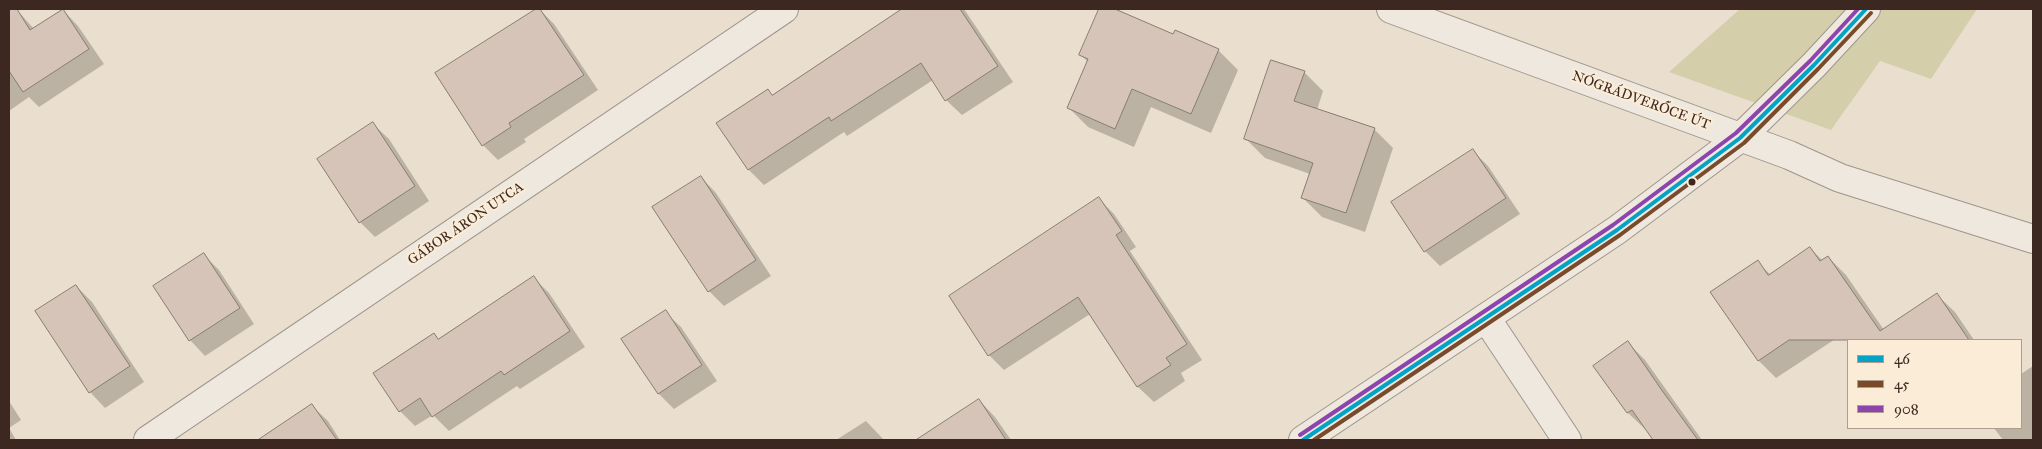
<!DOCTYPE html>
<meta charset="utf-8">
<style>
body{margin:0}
#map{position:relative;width:2042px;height:449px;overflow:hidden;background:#eadfce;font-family:"IM FELL Great Primer",serif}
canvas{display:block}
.frame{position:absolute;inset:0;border:10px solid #3d2821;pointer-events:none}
.legend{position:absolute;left:1847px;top:339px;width:175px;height:90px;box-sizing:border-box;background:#faecd7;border:1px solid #ae9e8e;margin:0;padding:6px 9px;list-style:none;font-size:15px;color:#3d2821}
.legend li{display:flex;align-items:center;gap:10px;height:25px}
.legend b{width:25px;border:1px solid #ae9e8e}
</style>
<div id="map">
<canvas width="2042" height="449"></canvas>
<div class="frame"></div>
<ul class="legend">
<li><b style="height:6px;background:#03a3c5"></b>46</li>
<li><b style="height:6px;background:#7a4b2a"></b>45</li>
<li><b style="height:6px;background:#8e44ad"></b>908</li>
</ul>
</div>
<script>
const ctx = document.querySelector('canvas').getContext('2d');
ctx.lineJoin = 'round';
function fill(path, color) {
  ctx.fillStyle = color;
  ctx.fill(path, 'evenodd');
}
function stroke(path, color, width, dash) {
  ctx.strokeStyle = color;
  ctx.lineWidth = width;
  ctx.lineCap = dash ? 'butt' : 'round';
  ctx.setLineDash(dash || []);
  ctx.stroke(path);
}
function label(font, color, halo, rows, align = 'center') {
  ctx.font = font + ' "IM FELL Great Primer",serif';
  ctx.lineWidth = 4.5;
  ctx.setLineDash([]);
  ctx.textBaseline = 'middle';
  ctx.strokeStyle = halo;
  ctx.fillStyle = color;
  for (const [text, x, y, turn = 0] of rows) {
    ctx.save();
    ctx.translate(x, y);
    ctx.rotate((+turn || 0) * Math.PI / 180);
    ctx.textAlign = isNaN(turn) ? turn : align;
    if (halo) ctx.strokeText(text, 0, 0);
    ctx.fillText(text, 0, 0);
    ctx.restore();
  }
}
const green = new Path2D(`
 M 1740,9 L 1977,9 L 1931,79 L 1880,61 L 1831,130 L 1669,72 Z`);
const shadow = new Path2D(`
 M 539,9 L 554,24 L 598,90 L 524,139 L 526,142 L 498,160 L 483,145 L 437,74 Z
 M 905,9 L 964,9 L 1013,82 L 962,115 L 946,100 L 933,80 L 847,136 L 844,132 L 764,185 L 749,170 L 718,123 L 773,96 Z
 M 1101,9 L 1112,9 L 1174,35 L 1176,32 L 1218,50 L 1238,70 L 1211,133 L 1151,107 L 1134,147 L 1088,127 L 1068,107 L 1088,62 L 1081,55 Z
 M 17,10 L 34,29 L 63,10 L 78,26 L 104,64 L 39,107 L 29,97 L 9,111 L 9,15 Z
 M 1304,72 L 1323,91 L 1317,110 L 1374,129 L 1393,148 L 1365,232 L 1322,217 L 1302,197 L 1310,174 L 1265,158 L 1246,139 Z
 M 373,124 L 389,139 L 429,201 L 375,237 L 360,222 Z
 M 1473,151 L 1488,166 L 1520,214 L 1440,266 L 1425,251 Z
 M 701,177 L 716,193 L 771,276 L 724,306 L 709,291 Z
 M 1099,199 L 1114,214 L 1136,247 L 1130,251 L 1202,360 L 1181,373 L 1185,381 L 1154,402 L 1138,387 L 1090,314 L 1004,370 L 989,355 Z
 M 1810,248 L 1823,261 L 1828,257 L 1846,275 L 1884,330 L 1937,295 L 1955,312 L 1974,340 L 1851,340 L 1846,332 L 1776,378 L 1759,361 L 1712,292 L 1757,262 L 1771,275 Z
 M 204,255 L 219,270 L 254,324 L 205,356 L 190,340 Z
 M 534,278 L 549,293 L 585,347 L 520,389 L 517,386 L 449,431 L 433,415 L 415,426 L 400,411 L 439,340 Z
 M 76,286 L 92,302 L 144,382 L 105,408 L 90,392 Z
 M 665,312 L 681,327 L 717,381 L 674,409 L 659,394 L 623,339 Z
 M 1628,343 L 1645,360 L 1702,440 L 1655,440 L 1647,428 L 1645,429 L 1627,412 Z
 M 2033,366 L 2033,440 L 2003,440 L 1994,428 L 2021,428 L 2021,374 Z
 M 979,400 L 995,417 L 1011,440 L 918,440 Z
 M 9,401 L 21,420 L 9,428 Z
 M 312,406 L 328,421 L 340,440 L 294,440 L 284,425 Z
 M 866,421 L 884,440 L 836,440 Z
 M 9,428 L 16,440 L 9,440 Z`);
const building = new Path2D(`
 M 9,9 L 17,9 L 30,30 L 63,9 L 89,49 L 23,92 L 9,71 Z
 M 536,9 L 540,9 L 584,75 L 509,123 L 511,127 L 482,146 L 435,73 Z
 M 902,9 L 960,9 L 998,66 L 945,101 L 921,63 L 831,121 L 829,117 L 748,170 L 716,123 L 768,89 L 772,95 Z
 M 1099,9 L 1115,9 L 1173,34 L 1175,30 L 1219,49 L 1191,114 L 1132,89 L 1115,129 L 1067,108 L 1088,59 L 1079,55 Z
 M 1271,60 L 1305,71 L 1294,101 L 1375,128 L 1346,213 L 1301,198 L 1313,163 L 1244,139 Z
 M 373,122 L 415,186 L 359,223 L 317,159 Z
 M 1473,149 L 1506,198 L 1424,252 L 1391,202 Z
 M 701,176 L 756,260 L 708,292 L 652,207 Z
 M 1099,197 L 1122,231 L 1116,235 L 1187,344 L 1166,358 L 1171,365 L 1137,387 L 1078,297 L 988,356 L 949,296 Z
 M 1810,247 L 1820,261 L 1828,256 L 1880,331 L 1937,293 L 1969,340 L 1789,340 L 1758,361 L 1710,292 L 1758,260 L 1768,275 Z
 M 204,253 L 240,308 L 189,341 L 153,286 Z
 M 534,276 L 570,331 L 504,375 L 501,371 L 432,417 L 420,398 L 399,412 L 373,373 L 434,333 L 438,339 Z
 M 76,285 L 130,366 L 89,393 L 35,311 Z
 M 666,310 L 702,365 L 658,394 L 621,339 Z
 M 1628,341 L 1661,389 L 1698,440 L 1653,440 L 1632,410 L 1627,413 L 1593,366 Z
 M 979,399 L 1006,440 L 916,440 Z
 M 312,404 L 337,440 L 258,440 Z`);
const minor = new Path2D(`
 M 1391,9 L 1789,155 L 1840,178 L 2033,239
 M 1486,318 L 1567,440
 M 148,440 L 784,9
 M 1303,440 L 1617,230 L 1740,138 L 1814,65 L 1866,9`);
const bus1 = new Path2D(`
 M 1303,440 L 1617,230 L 1740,138 L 1814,65 L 1866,9`);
const bus2 = new Path2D(`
 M 1314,440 L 1620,235 L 1744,143 L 1818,69 L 1871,13`);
const bus3 = new Path2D(`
 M 1300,435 L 1613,225 L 1736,133 L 1810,61 L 1858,9`);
const markers = [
 [1692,182,4.5,"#3d2821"]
];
const streetNames = [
 ["NÓGRÁDVERŐCE ÚT",1641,101,20],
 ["GÁBOR ÁRON UTCA",466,224,-34]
];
fill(green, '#d5ceab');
fill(shadow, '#0003');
fill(building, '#d5c4b7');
stroke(building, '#867d74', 1);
stroke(minor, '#9f958b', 30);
stroke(minor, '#eee8df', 28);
stroke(bus1, '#03a3c5', 4);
stroke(bus2, '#7a4b2a', 4);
stroke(bus3, '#8e44ad', 4);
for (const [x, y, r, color] of markers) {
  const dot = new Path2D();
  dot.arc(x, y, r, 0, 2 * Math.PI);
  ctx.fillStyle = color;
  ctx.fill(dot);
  stroke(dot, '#faecd7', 2);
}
label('14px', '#3d2821', '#faecd7', streetNames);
</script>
